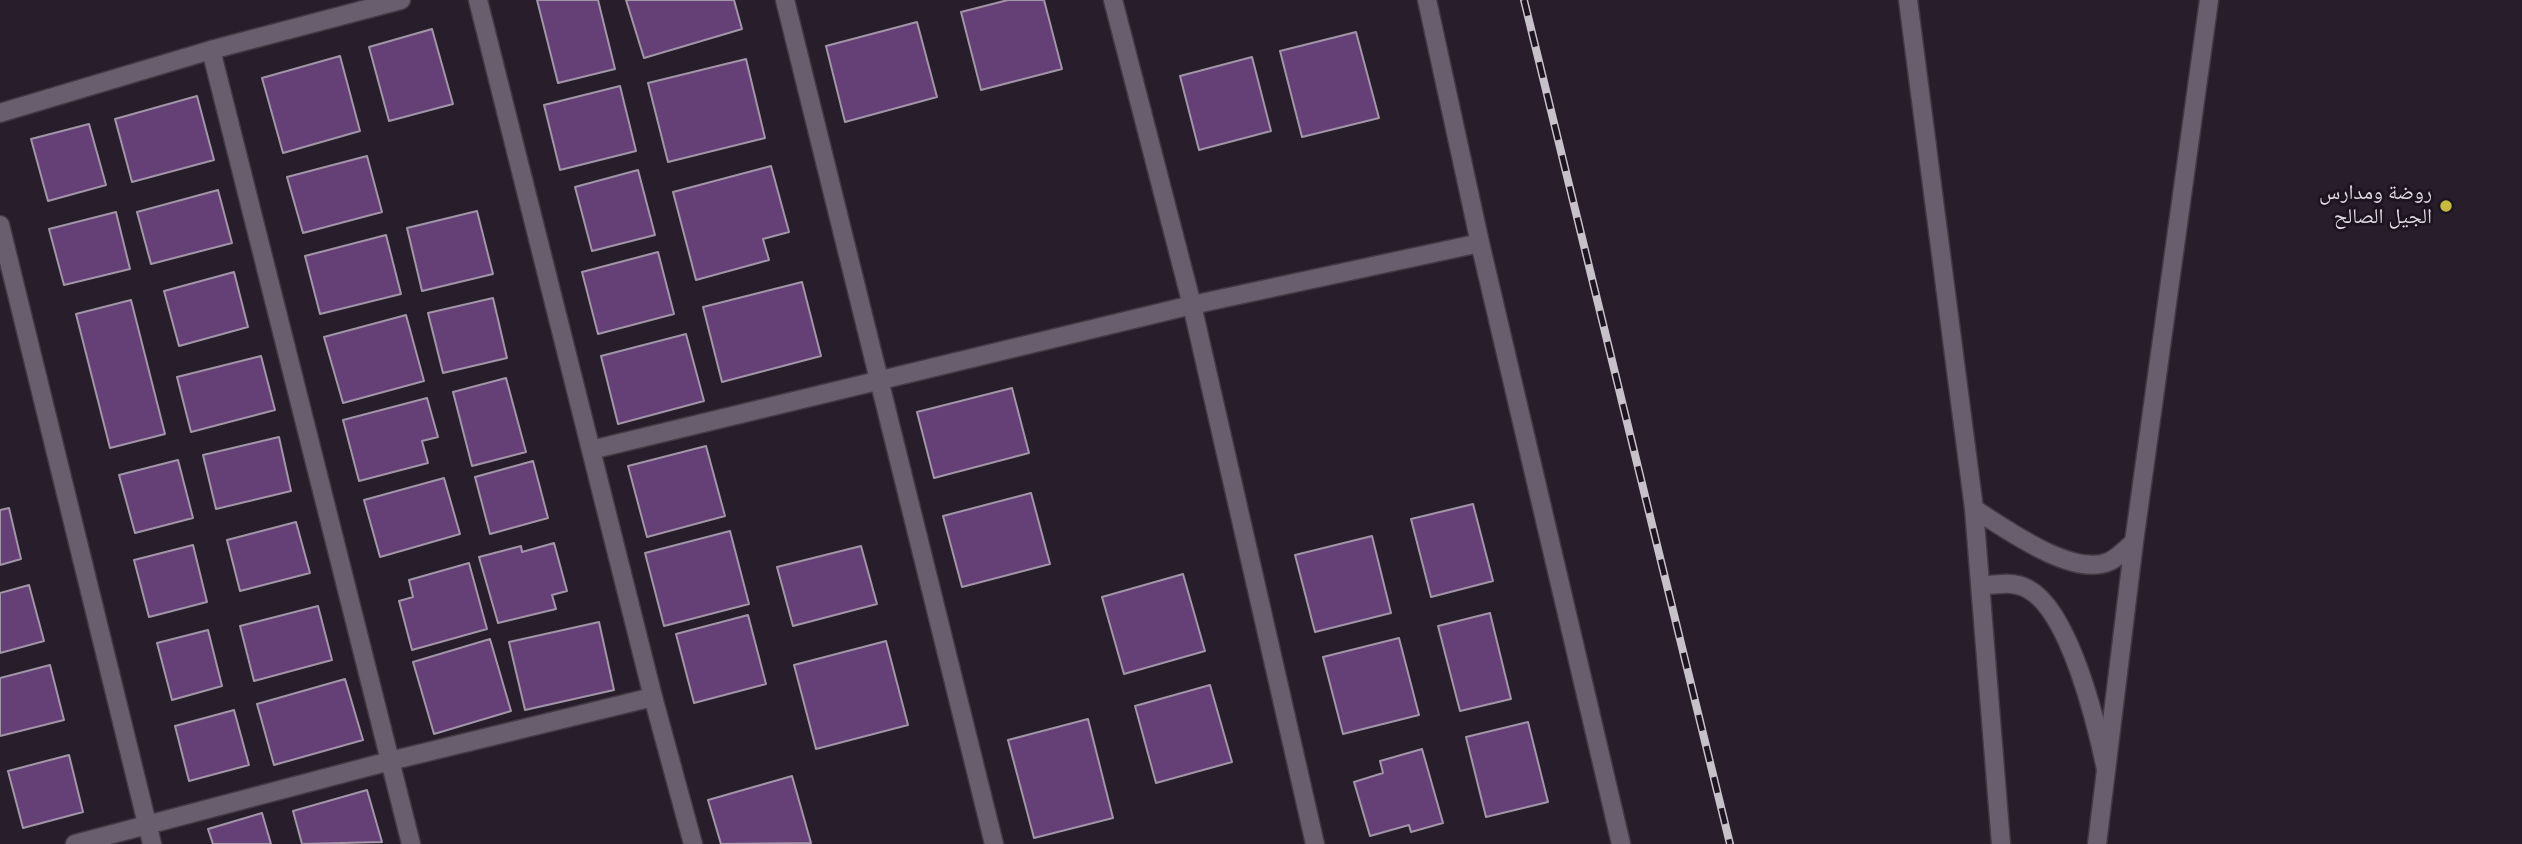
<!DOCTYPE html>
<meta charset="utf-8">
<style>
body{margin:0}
canvas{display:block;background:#271d2b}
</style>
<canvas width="2522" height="844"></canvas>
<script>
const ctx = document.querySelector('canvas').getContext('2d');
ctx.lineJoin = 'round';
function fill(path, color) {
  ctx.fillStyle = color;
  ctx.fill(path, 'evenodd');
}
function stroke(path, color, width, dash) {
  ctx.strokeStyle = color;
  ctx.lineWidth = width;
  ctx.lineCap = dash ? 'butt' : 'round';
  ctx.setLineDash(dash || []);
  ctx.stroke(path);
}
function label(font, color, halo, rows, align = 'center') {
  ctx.font = font + ' Roboto,"Noto Naskh Arabic",sans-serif';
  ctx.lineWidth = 6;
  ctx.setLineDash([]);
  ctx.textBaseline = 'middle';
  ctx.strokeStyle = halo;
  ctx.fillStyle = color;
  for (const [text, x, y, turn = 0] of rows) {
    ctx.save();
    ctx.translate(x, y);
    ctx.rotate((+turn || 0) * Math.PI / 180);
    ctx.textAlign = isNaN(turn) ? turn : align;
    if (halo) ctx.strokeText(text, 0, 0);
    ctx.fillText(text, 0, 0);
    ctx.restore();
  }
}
const building = new Path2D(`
 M 537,0 L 598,0 L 615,69 L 558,83 Z
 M 626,0 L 734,0 L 742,29 L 644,58 Z
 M 1008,0 L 1044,0 L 1062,69 L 981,90 L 961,12 Z
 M 917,22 L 937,97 L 845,122 L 826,46 Z
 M 432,29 L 453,104 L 389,121 L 369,47 Z
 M 1356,32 L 1379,118 L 1302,137 L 1280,51 Z
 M 340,56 L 360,131 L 283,153 L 262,78 Z
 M 1252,57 L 1271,131 L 1199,150 L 1180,76 Z
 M 746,59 L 765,138 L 668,162 L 648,83 Z
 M 620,86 L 636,151 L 560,170 L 544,105 Z
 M 197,96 L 214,160 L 132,182 L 115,119 Z
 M 89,124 L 106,185 L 48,201 L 31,139 Z
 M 367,156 L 382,212 L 303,233 L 287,177 Z
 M 771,166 L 789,232 L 763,239 L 769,260 L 696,280 L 673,192 Z
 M 638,170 L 655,235 L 592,251 L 575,187 Z
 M 218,190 L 232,243 L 151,264 L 137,212 Z
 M 477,211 L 493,274 L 422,291 L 407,228 Z
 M 116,212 L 130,269 L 64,285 L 49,229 Z
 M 386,235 L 401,294 L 320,314 L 305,256 Z
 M 658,252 L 674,314 L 598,334 L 582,272 Z
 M 234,272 L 248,327 L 179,346 L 164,291 Z
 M 802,282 L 821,356 L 722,382 L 703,307 Z
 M 493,298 L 507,358 L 443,373 L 428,313 Z
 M 131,300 L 165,434 L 110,448 L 76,314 Z
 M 406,315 L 424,381 L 343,403 L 324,337 Z
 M 686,334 L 704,401 L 618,424 L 601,356 Z
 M 261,356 L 275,410 L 191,432 L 177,377 Z
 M 506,378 L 526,452 L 472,466 L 453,392 Z
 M 1012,388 L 1029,453 L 934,478 L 917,412 Z
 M 427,398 L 438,437 L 422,441 L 428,463 L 359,481 L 343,420 Z
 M 279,437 L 291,491 L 216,509 L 203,455 Z
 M 706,446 L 725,516 L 647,537 L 628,466 Z
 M 178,460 L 193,518 L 135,533 L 119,475 Z
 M 533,461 L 548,518 L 490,534 L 475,477 Z
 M 444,478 L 460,534 L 380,557 L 364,500 Z
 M 1031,493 L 1050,564 L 962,587 L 943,516 Z
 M 1473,504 L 1493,581 L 1431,597 L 1411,519 Z
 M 9,508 L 21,559 L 0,565 L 0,510 Z
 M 296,522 L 310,573 L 240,591 L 227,540 Z
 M 730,531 L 749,604 L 664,626 L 645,553 Z
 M 1372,536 L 1391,613 L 1315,632 L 1295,555 Z
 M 554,543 L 567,591 L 552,595 L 556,609 L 498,623 L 479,557 L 521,546 L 522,552 Z
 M 193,545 L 207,602 L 149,617 L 134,560 Z
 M 861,546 L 877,604 L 793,626 L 777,567 Z
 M 469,563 L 487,629 L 412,650 L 399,601 L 413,597 L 409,580 Z
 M 1183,574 L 1205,651 L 1124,674 L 1102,597 Z
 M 29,585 L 44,641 L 0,653 L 0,593 Z
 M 318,606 L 332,660 L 254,681 L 240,626 Z
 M 1490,613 L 1511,699 L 1460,711 L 1438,626 Z
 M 748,615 L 766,684 L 694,703 L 676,634 Z
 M 599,622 L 614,690 L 525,710 L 509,642 Z
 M 208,630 L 222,686 L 172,700 L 157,643 Z
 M 1399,638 L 1419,715 L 1343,734 L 1323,657 Z
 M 490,639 L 511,711 L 434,734 L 413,662 Z
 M 886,641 L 908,725 L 816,749 L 794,665 Z
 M 50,665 L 64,720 L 0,736 L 0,678 Z
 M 345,679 L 363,740 L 274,765 L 257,704 Z
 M 1210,685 L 1232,762 L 1156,783 L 1135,706 Z
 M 234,710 L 249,765 L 189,781 L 175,726 Z
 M 1088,719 L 1113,818 L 1034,838 L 1008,740 Z
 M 1528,722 L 1548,802 L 1486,817 L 1466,737 Z
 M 1422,749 L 1443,823 L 1411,832 L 1409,825 L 1370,836 L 1354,782 L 1383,773 L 1380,761 Z
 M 69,755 L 83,812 L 23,828 L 8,771 Z
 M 792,776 L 811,843 L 721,844 L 708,800 Z
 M 367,790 L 382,842 L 302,844 L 293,811 Z
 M 262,813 L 271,844 L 213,844 L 208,829 Z`);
const street = new Path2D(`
 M 478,0 L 653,697 L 693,844
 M 785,0 L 994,844
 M 1113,0 L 1192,305 L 1315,844
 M 1427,0 L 1480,243 L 1621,844
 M 211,50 L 411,844
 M 0,113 L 211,50 L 401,0
 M 0,225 L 152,844
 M 591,450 L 1192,305 L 1480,243
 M 75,844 L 390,761 L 653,697
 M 2097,844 L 2134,542 L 2209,0`);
const secondary = new Path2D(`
 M 1908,0 L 1974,509 L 2001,844
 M 1974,509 C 2005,528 2071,577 2108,562 C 2117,559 2127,548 2134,542
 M 1981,586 C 1998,584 2013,581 2028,589 C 2070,611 2097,726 2106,769`);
const rail = new Path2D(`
 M 1524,0 L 1730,844`);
const markers = [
 [2446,206,7,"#c6bb3c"]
];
const poiNames = [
 ["روضة ومدارس",2432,194],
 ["الجيل الصالح",2432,218]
];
fill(building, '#654077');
stroke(building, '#a195a7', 2);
stroke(street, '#423945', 21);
stroke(secondary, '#423945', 21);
stroke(street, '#695e6e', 18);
stroke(secondary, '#695e6e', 18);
stroke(rail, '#c7c1ca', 8);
stroke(rail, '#1d1422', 5, [16]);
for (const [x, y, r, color] of markers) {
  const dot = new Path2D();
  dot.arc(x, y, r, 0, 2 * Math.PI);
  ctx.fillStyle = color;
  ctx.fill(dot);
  stroke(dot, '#1d1422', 2.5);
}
label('21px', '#dfd9e2', '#1d1422', poiNames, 'right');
</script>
